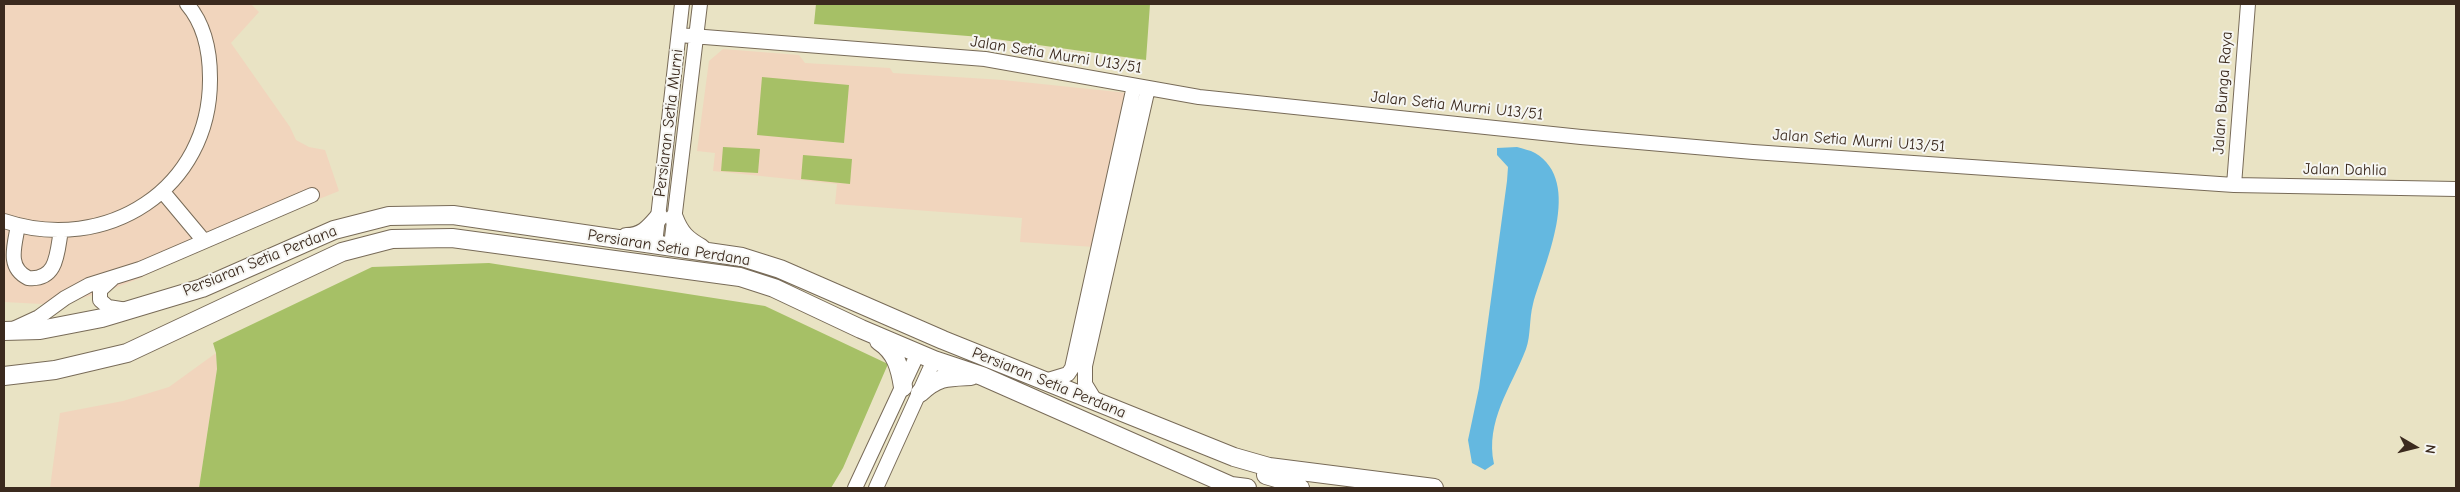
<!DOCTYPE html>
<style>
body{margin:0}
#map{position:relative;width:2460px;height:492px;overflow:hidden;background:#e9e3c4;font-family:"Comic Neue",sans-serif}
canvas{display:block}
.frame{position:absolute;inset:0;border:5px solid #3b2a1e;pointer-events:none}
.north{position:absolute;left:2390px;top:422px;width:50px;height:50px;-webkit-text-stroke:4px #f6f6f2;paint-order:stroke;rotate:98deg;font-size:14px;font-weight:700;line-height:20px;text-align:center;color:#3b2a1e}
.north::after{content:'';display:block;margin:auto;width:18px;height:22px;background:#3b2a1e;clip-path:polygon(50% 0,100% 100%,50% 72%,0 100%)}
</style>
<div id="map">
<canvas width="2460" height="492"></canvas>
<div class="frame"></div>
<div class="north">N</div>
</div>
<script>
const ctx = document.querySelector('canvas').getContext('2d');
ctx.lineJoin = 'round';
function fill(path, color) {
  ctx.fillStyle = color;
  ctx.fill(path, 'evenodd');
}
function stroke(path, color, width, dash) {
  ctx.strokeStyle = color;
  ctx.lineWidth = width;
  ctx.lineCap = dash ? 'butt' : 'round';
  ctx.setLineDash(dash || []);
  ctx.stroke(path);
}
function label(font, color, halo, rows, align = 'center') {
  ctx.font = font + ' "Comic Neue",sans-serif';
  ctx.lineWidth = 4;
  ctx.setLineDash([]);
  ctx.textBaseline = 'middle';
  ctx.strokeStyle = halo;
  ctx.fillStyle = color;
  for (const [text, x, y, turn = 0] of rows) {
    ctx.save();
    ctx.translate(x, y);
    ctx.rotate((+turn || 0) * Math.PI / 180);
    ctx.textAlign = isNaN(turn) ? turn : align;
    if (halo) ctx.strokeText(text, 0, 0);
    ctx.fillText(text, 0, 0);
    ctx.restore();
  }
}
const built = new Path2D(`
 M 4,4 L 251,4 L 259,12 L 231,43 L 290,127 L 296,140 L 309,147 L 325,150 L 339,191 L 220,239 L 138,279 L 104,292 L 74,300 L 42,304 L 4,302 Z
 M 723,49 L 799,55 L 805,63 L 890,68 L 893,73 L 1003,80 L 1128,93 L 1094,247 L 1020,242 L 1022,218 L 835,204 L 837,184 L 713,171 L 715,153 L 697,151 L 709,61 Z
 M 216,353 L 217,369 L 199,488 L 50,488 L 60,413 L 123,401 L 169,387 Z`);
const green = new Path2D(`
 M 816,4 L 1150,4 L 1146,60 L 981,37 L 814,24 Z
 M 762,77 L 849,85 L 844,143 L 757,135 Z
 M 723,147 L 760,149 L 758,173 L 721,171 Z
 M 803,155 L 852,159 L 850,184 L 801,179 Z
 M 489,263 L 765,306 L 888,364 L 843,468 L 831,488 L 199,488 L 217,369 L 216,353 L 213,343 L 372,267 Z`);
const water = new Path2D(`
 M 1517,147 C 1523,149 1530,150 1535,153 C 1584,182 1544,264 1533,304 C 1529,319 1531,335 1526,349 C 1511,388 1485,421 1494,464 L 1485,470 L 1472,463 L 1468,440 L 1479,388 L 1507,181 L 1508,167 L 1497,155 L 1497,148 Z`);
const minor = new Path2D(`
 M 679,35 L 985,59 L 1199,97 L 1581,137 L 1753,152 L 2234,185 L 2456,189
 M 2234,185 L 2248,4
 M 163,192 L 204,241
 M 4,221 C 106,255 211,189 210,78 C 210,51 205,25 187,4
 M 18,225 C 15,245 6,267 28,278 C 58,281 57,252 61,230
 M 655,244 L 682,4
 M 671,246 L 700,4
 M 112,279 L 100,290 L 100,300 L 108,307 L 127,310
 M 13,329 L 39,317 L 65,298 L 89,285 L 140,269 L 312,195
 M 1045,381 L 1068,374 L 1072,368 L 1134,86
 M 1096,402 L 1085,384 L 1085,366 L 1148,88
 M 855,488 L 918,353
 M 876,488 L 934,360`);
const major = new Path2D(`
 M 674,218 C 680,234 687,240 701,248
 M 626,237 C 642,237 649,229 659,217
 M 4,331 L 40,330 L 102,318 L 202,288 L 334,230 L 389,216 L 453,215 L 742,257 L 780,269 L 943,340 L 1234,457 L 1269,467 L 1434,488
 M 879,341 C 896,352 900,368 903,387
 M 4,376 L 55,370 L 127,353 L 342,252 L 392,239 L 452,238 L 740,277 L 774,288 L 861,329 L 934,360 L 982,376 L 1231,486 L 1247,488
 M 920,393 C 938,376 948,377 971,376
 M 1266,475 L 1290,482 L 1300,488`);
const streetNames = [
 ["Jalan Setia Murni U13/51",1056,55,9],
 ["Jalan Bunga Raya",2223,93,-86],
 ["Jalan Setia Murni U13/51",1457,106,6],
 ["Persiaran Setia Murni",669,123,-83],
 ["Jalan Setia Murni U13/51",1859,141,4],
 ["Jalan Dahlia",2345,170,1],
 ["Persiaran Setia Perdana",669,248,9],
 ["Persiaran Setia Perdana",260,261,-22],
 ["Persiaran Setia Perdana",1049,383,22]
];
fill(built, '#f1d5bd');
fill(green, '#a6c066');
fill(water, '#64b8e0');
stroke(minor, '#786b58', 16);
stroke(major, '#786b58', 20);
stroke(minor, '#fff', 14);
stroke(major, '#fff', 18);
label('16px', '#3b2a1e', '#f6f6f2', streetNames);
</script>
